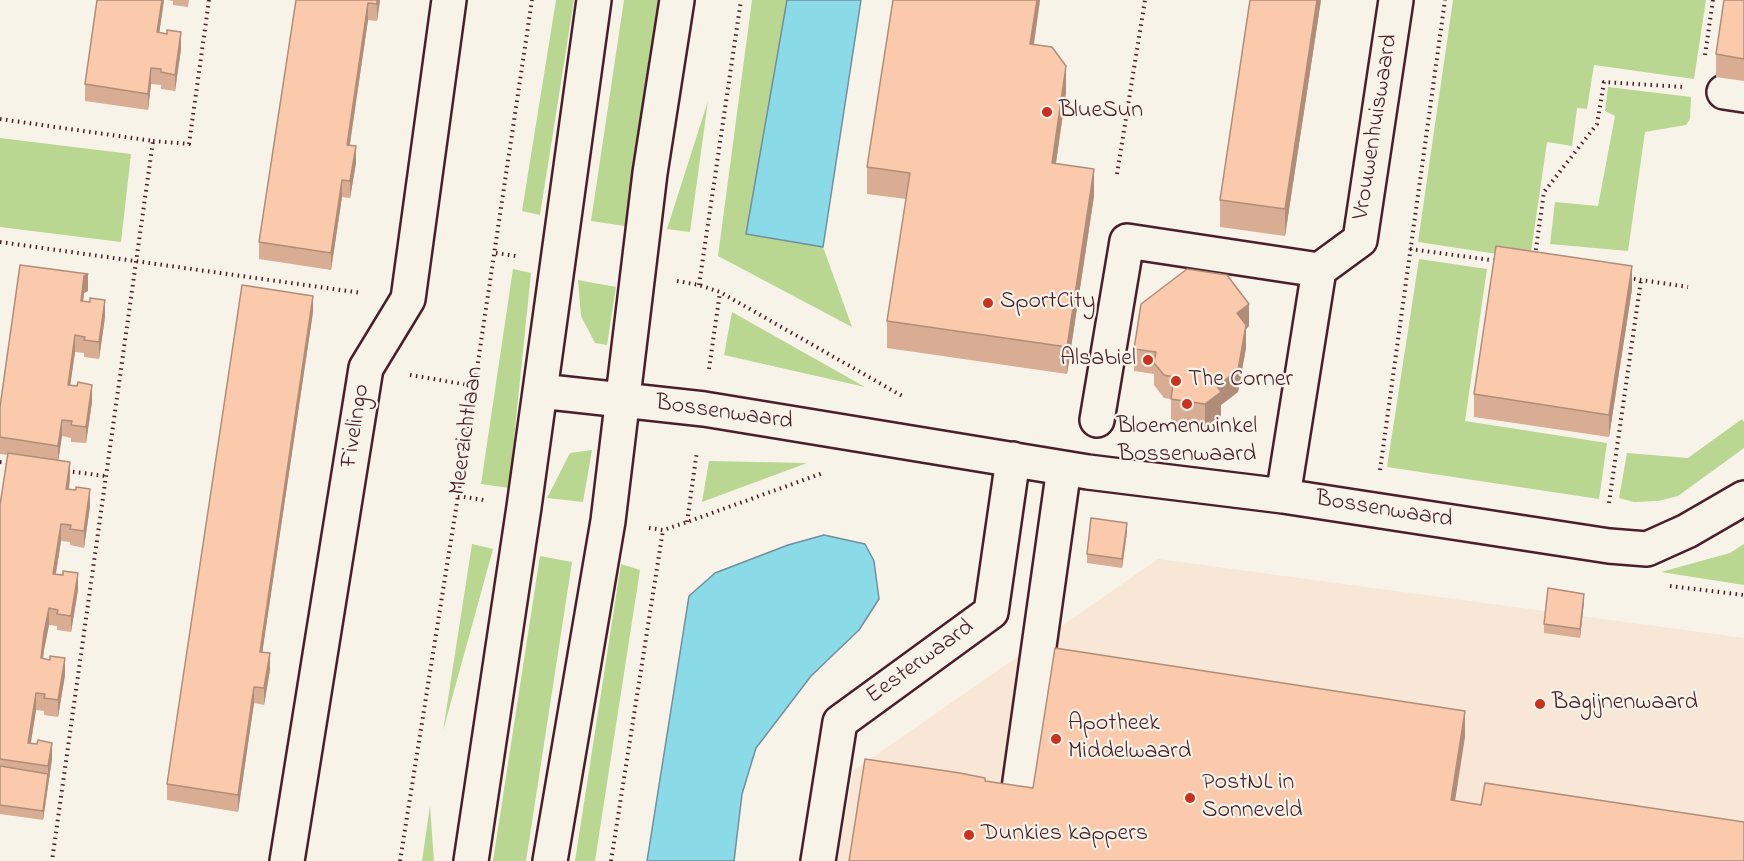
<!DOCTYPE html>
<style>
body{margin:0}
canvas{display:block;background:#f7f3e8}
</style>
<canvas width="1744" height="861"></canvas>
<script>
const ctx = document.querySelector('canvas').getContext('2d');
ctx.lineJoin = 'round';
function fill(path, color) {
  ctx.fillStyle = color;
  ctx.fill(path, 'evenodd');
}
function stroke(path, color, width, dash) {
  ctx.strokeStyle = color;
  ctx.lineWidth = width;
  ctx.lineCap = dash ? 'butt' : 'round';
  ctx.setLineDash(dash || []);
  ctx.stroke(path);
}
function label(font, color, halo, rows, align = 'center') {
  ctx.font = font + ' "Indie Flower",sans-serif';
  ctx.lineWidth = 4.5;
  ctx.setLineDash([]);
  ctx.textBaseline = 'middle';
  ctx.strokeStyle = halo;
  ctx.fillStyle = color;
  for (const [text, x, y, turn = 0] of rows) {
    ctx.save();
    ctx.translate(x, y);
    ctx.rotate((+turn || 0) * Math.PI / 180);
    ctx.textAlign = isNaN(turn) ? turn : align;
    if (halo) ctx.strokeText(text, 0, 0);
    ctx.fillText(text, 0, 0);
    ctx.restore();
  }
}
const built = new Path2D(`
 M 1158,559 L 1744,638 L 1744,861 L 838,861 L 853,771 Z`);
const green = new Path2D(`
 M 556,0 L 574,0 L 540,215 L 522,211 Z
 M 624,0 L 659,0 L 625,226 L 591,221 Z
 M 752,0 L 787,0 L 746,234 L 823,247 L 852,327 L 718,256 Z
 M 1453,0 L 1706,0 L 1694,79 L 1594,65 L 1587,109 L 1577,108 L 1572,146 L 1547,142 L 1530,259 L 1418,242 Z
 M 1608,87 L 1691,97 L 1690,119 L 1686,125 L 1645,132 L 1628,251 L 1550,244 L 1555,202 L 1598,206 L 1615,116 L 1605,111 Z
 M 708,101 L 690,232 L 667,229 Z
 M 0,138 L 131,154 L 121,242 L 0,227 Z
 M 1419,259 L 1487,269 L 1465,421 L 1607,443 L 1599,499 L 1387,467 Z
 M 513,269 L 531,273 L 509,488 L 481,484 Z
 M 578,280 L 616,287 L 607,345 L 595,343 L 581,316 Z
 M 732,312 L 865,387 L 724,355 Z
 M 1742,419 L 1744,422 L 1744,448 L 1678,496 L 1658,501 L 1634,502 L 1619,498 L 1627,453 L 1688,458 Z
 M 592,450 L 583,502 L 547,498 L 570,453 Z
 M 709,461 L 807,463 L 702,502 Z
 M 472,544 L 493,549 L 443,731 Z
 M 1744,544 L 1744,585 L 1661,572 L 1730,553 Z
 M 540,556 L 572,562 L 526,861 L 493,861 Z
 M 621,564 L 640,570 L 595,861 L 575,861 Z
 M 430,806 L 434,861 L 422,861 Z`);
const water = new Path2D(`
 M 787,0 L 861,0 L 823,247 L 746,234 Z
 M 824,535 L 865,544 L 874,561 L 879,599 L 859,630 L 811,676 L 756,748 L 742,794 L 734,861 L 647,861 L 689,596 L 715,573 L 788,545 Z`);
const path = new Path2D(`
 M 1705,55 L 1713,0
 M 0,119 L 153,141 L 52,861
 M 153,141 L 189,144 L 209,0
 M 1117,174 L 1145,0
 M 0,242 L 362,293
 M 1410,249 L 1498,261
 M 496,253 L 516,256
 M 1535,256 L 1544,192 L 1597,124 L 1604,82 L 1684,87
 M 1628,278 L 1688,287
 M 677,281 L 699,285 L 720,292 L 904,397
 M 699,285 L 741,0
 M 709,369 L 720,292
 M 410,375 L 474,386
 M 0,462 L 9,463
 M 1380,470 L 1445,0
 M 67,471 L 105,476
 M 458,496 L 484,500
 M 1609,503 L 1641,280
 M 687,522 L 697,451
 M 649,528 L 663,530 L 687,522 L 823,473
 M 1670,586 L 1744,595
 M 400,861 L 458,496 L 532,0
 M 611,861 L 663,530`);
const minor = new Path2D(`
 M 1724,92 L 1744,95
 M 1319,270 L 1360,240 L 1396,0
 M 540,391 L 704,409 L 1088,472 L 1283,496 L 1609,546 L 1647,549 L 1687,531 L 1744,498
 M 1097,420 L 1127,241 L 1319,270 L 1283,496
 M 1013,831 L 1064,468
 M 287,861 L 366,368 L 408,299 L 449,0
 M 471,861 L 524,507 L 594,0
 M 550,861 L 608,521 L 650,173 L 677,0
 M 818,861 L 840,722 L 991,612 L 1013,459`);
const wall = new Path2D(`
 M 97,0 L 164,0 L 159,33 L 181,49 L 175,91 L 161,89 L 161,85 L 151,84 L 148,110 L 85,101 L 85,84 Z
 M 167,0 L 189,0 L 188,7 L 173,5 L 173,1 Z
 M 296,0 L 380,0 L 377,21 L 368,20 L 350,145 L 356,163 L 350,198 L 342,197 L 331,270 L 259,259 L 259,242 Z
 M 893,0 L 1040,0 L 1034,44 L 1066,93 L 1056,163 L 1094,196 L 1067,374 L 887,348 L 887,321 L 906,199 L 867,194 L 867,167 Z
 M 1321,0 L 1285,236 L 1220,227 L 1220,200 Z
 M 1744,0 L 1744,81 L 1716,77 L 1716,54 Z
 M 20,265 L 88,291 L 84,293 L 83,301 L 105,317 L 99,359 L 84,357 L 84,353 L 75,352 L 70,385 L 92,402 L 86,443 L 71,442 L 71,438 L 62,436 L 58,460 L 70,479 L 69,489 L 90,506 L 84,548 L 70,545 L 70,542 L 61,541 L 56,574 L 78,590 L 71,632 L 57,630 L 57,626 L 49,625 L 44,650 L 43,658 L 65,675 L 58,717 L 44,715 L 44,711 L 36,710 L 31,743 L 52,759 L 43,820 L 0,814 L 0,505 L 8,455 L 0,454 L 0,407 Z
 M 1632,289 L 1609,437 L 1474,417 L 1474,394 Z
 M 313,312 L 262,652 L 270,670 L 264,705 L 254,703 L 238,812 L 167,800 L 167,784 Z
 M 1249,326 L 1246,329 L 1246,348 L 1238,392 L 1221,405 L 1221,415 L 1205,427 L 1171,421 L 1171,399 L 1164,398 L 1154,385 L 1154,374 L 1134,371 L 1134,349 Z
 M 1127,532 L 1122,568 L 1087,563 L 1087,554 Z
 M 1584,602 L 1580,638 L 1544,633 L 1544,624 Z`);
const shadedWall = new Path2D(`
 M 162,0 L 164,0 L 157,49 L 157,32 Z
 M 377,0 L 380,0 L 377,21 Z
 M 1037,0 L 1040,0 L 1030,70 L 1030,44 Z
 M 1317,0 L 1321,0 L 1285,236 L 1285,209 Z
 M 368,3 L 368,20 L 347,162 L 347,145 Z
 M 181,32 L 181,49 L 175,91 L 175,75 Z
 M 1066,66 L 1066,93 L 1052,190 L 1052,163 Z
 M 151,68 L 151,84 L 148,110 L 148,94 Z
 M 356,146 L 356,163 L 350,198 L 350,181 Z
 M 1094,169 L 1094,196 L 1067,374 L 1067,347 Z
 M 342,180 L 342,197 L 331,270 L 331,253 Z
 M 1632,266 L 1632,289 L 1609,437 L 1609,415 Z
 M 88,274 L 88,291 L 84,293 L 81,317 L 81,301 L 84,276 Z
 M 313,296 L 313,312 L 260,668 L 260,652 Z
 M 105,300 L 105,317 L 99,359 L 99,342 Z
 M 1249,304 L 1249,326 L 1246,329 L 1246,348 L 1238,392 L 1221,405 L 1221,415 L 1205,427 L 1205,404 L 1217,386 L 1237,313 Z
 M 75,335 L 75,352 L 68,401 L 68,385 Z
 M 92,385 L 92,402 L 86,443 L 86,427 Z
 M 62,420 L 62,436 L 58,463 L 58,446 Z
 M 70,462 L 70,479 L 66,505 L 66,489 Z
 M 90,489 L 90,506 L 84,548 L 84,531 Z
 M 1127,523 L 1127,532 L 1122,568 L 1122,559 Z
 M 61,524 L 61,541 L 53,590 L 53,574 Z
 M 78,573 L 78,590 L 71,632 L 71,616 Z
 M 1584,594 L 1584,602 L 1580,638 L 1580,629 Z
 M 49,608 L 49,625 L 44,650 L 41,675 L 41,658 L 44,633 Z
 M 270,653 L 270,670 L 264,705 L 264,688 Z
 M 65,658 L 65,675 L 58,717 L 58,700 Z
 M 254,687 L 254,703 L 238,812 L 238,795 Z
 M 36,693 L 36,710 L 28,759 L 28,743 Z
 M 1465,711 L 1465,737 L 1451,827 L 1451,800 Z
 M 52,743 L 52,759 L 43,820 L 43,811 L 48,774 L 48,766 Z`);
const building = new Path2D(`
 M 97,0 L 162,0 L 157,32 L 167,34 L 167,30 L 181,32 L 175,75 L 161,72 L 161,69 L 151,68 L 148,94 L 85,84 Z
 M 296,0 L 377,0 L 377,4 L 368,3 L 347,145 L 356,146 L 350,181 L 342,180 L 331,253 L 259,242 Z
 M 893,0 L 1037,0 L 1030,44 L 1052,47 L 1066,66 L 1052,163 L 1094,169 L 1067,347 L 887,321 L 910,173 L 867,167 Z
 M 1250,0 L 1317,0 L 1285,209 L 1220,200 Z
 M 1724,0 L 1744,0 L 1744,59 L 1716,54 Z
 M 1496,246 L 1632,266 L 1609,415 L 1474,394 Z
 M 20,265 L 88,274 L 84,276 L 81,301 L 90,302 L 90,298 L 105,300 L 99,342 L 84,340 L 85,337 L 75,335 L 68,385 L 77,386 L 78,382 L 92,385 L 86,427 L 71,425 L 72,421 L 62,420 L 58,446 L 0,437 L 0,407 Z
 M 1187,269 L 1227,275 L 1249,304 L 1237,313 L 1246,325 L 1238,370 L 1217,386 L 1221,392 L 1205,404 L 1171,399 L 1174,377 L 1164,375 L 1154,363 L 1156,352 L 1134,349 L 1141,304 Z
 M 242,285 L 313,296 L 260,652 L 270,653 L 264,688 L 254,687 L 238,795 L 167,784 Z
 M 8,453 L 70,462 L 66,489 L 76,490 L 76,487 L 90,489 L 84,531 L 70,529 L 71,525 L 61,524 L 53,574 L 63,575 L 63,571 L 78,573 L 71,616 L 57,614 L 58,610 L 49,608 L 44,633 L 41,658 L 50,660 L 50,656 L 65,658 L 58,700 L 44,698 L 45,694 L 36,693 L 28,743 L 37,744 L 38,740 L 52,743 L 48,766 L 0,759 L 0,505 Z
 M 1091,518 L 1127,523 L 1122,559 L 1087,554 Z
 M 1548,588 L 1584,594 L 1580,629 L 1544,624 Z
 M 1055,648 L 1465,711 L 1451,800 L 1481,805 L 1485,783 L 1744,822 L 1744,861 L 849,861 L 865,759 L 960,773 L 985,778 L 985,781 L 1033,788 Z
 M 0,766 L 48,774 L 43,811 L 0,805 Z`);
const markers = [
 [1047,112,6,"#c8321e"],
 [988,303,6,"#c8321e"],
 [1148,360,6,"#c8321e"],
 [1176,381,6,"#c8321e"],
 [1187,404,6,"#c8321e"],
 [1540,704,6,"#c8321e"],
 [1056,739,6,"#c8321e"],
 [1190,798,6,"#c8321e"],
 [969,835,6,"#c8321e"]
];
const poiNames = [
 ["BlueSun",1059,112],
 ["SportCity",1000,303],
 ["Alsabiel",1136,360,"right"],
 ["The Corner",1188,381],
 ["Bloemenwinkel",1187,428,"center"],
 ["Bossenwaard",1187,456,"center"],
 ["Bagijnenwaard",1552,704],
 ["Apotheek",1068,725],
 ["Middelwaard",1068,753],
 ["PostNL in",1202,784],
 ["Sonneveld",1202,812],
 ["Dunkies kappers",981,835]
];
const streetNames = [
 ["Vrouwenhuiswaard",1377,127,-81],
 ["Bossenwaard",724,414,8],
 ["Fivelingo",357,426,-81],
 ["Meerzichtlaan",468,431,-82],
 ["Bossenwaard",1384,511,9],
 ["Eesterwaard",921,663,-36]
];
fill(built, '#f8e6d6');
fill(green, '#b9d790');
fill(water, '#8bdae8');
stroke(water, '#718f9c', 1.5);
stroke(minor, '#4a1f2b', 38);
stroke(path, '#4a1f2b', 4, [1.5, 4.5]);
stroke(minor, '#f7f3e8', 33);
fill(wall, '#d8ad93');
fill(shadedWall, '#b08d78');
fill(building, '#fbc9ab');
stroke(building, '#b08d78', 1.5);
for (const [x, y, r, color] of markers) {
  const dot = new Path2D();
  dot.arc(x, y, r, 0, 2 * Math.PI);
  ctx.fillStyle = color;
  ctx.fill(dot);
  stroke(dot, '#f7f3e8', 2);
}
label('24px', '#4a1f2b', '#f7f3e8', poiNames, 'left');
label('24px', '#4a1f2b', '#f7f3e8', streetNames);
</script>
